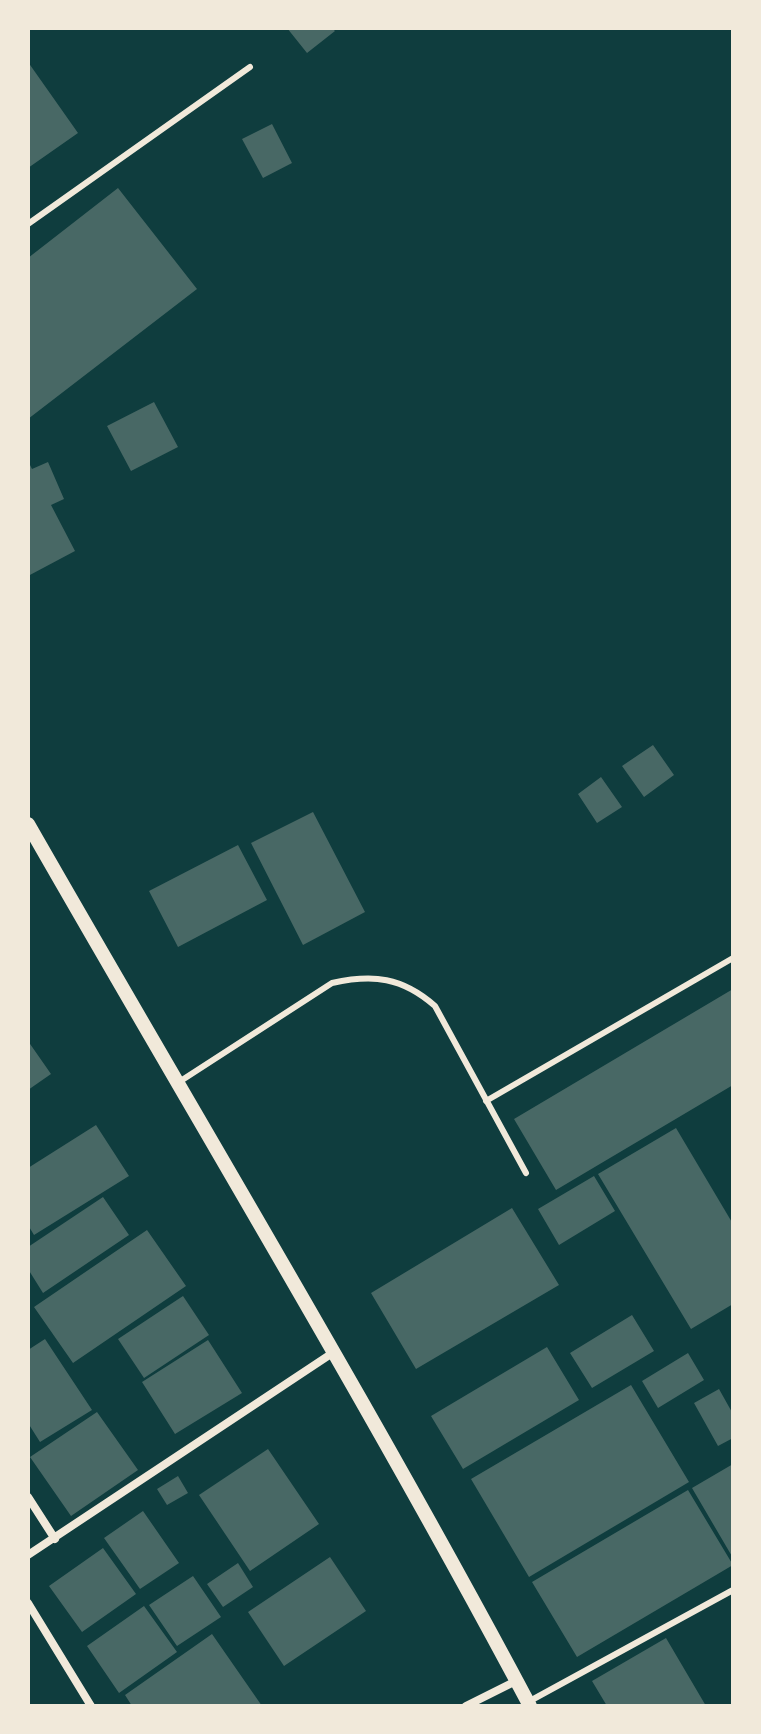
<!DOCTYPE html>
<style>
body{margin:0}
#map{position:relative;width:761px;height:1734px;overflow:hidden;background:#0f3d3e;font-family:Spectral,serif}
canvas{display:block}
.frame{position:absolute;inset:0;border:30px solid #f1e9da;pointer-events:none}
</style>
<div id="map">
<canvas width="761" height="1734"></canvas>
<div class="frame"></div>
</div>
<script>
const ctx = document.querySelector('canvas').getContext('2d');
ctx.lineJoin = 'round';
function fill(path, color) {
  ctx.fillStyle = color;
  ctx.fill(path, 'evenodd');
}
function stroke(path, color, width, dash) {
  ctx.strokeStyle = color;
  ctx.lineWidth = width;
  ctx.lineCap = dash ? 'butt' : 'round';
  ctx.setLineDash(dash || []);
  ctx.stroke(path);
}
const building = new Path2D(`
 M 287,28 L 332,28 L 335,31 L 307,53 Z
 M 28,62 L 78,133 L 28,168 Z
 M 272,124 L 292,163 L 263,178 L 242,139 Z
 M 118,188 L 197,289 L 28,419 L 28,258 Z
 M 154,402 L 178,447 L 131,471 L 107,426 Z
 M 28,461 L 32,469 L 48,462 L 64,499 L 51,505 L 75,551 L 28,576 Z
 M 653,745 L 674,775 L 644,797 L 622,766 Z
 M 601,777 L 622,807 L 597,823 L 578,794 Z
 M 313,812 L 365,912 L 303,945 L 251,843 Z
 M 238,845 L 267,900 L 178,947 L 149,891 Z
 M 733,989 L 733,1085 L 556,1190 L 514,1119 Z
 M 28,1041 L 51,1074 L 28,1090 Z
 M 96,1125 L 129,1176 L 34,1235 L 28,1225 L 28,1168 Z
 M 676,1128 L 733,1224 L 733,1304 L 691,1329 L 598,1174 Z
 M 594,1176 L 615,1211 L 559,1245 L 538,1209 Z
 M 103,1197 L 129,1235 L 43,1293 L 28,1269 L 28,1247 Z
 M 512,1208 L 559,1285 L 416,1369 L 371,1293 Z
 M 147,1230 L 186,1286 L 73,1363 L 34,1307 Z
 M 183,1296 L 209,1335 L 144,1378 L 118,1339 Z
 M 632,1315 L 654,1351 L 592,1388 L 570,1353 Z
 M 45,1339 L 92,1410 L 40,1442 L 28,1423 L 28,1350 Z
 M 208,1340 L 242,1393 L 175,1434 L 142,1382 Z
 M 547,1347 L 579,1400 L 463,1469 L 431,1416 Z
 M 688,1353 L 704,1380 L 658,1408 L 642,1381 Z
 M 631,1385 L 689,1482 L 529,1577 L 471,1479 Z
 M 719,1389 L 733,1414 L 733,1438 L 718,1446 L 694,1403 Z
 M 97,1412 L 138,1470 L 71,1516 L 30,1457 Z
 M 268,1449 L 319,1524 L 250,1571 L 199,1495 Z
 M 733,1464 L 733,1558 L 692,1488 Z
 M 178,1476 L 188,1493 L 167,1505 L 157,1489 Z
 M 688,1490 L 733,1565 L 577,1657 L 532,1582 Z
 M 143,1511 L 179,1563 L 140,1589 L 104,1538 Z
 M 103,1548 L 136,1594 L 82,1632 L 49,1586 Z
 M 330,1557 L 366,1611 L 284,1666 L 248,1612 Z
 M 238,1563 L 253,1587 L 223,1607 L 207,1584 Z
 M 193,1576 L 221,1617 L 177,1646 L 149,1605 Z
 M 144,1606 L 177,1652 L 119,1693 L 87,1646 Z
 M 212,1634 L 262,1706 L 132,1706 L 125,1695 Z
 M 666,1638 L 706,1706 L 607,1706 L 592,1681 Z`);
const service = new Path2D(`
 M 28,224 L 250,67
 M 179,1082 L 332,983 C 373,974 402,977 435,1006 L 526,1173
 M 486,1101 L 733,958
 M 528,1702 L 733,1590`);
const minor = new Path2D(`
 M 28,1497 L 55,1539
 M 28,1555 L 334,1352
 M 28,1603 L 91,1706
 M 466,1706 L 516,1681`);
const tertiary = new Path2D(`
 M 28,824 C 196,1118 371,1407 530,1706`);
fill(building, '#486865');
stroke(service, '#f1e9da', 6);
stroke(minor, '#f1e9da', 8);
stroke(tertiary, '#f1e9da', 14);
</script>
